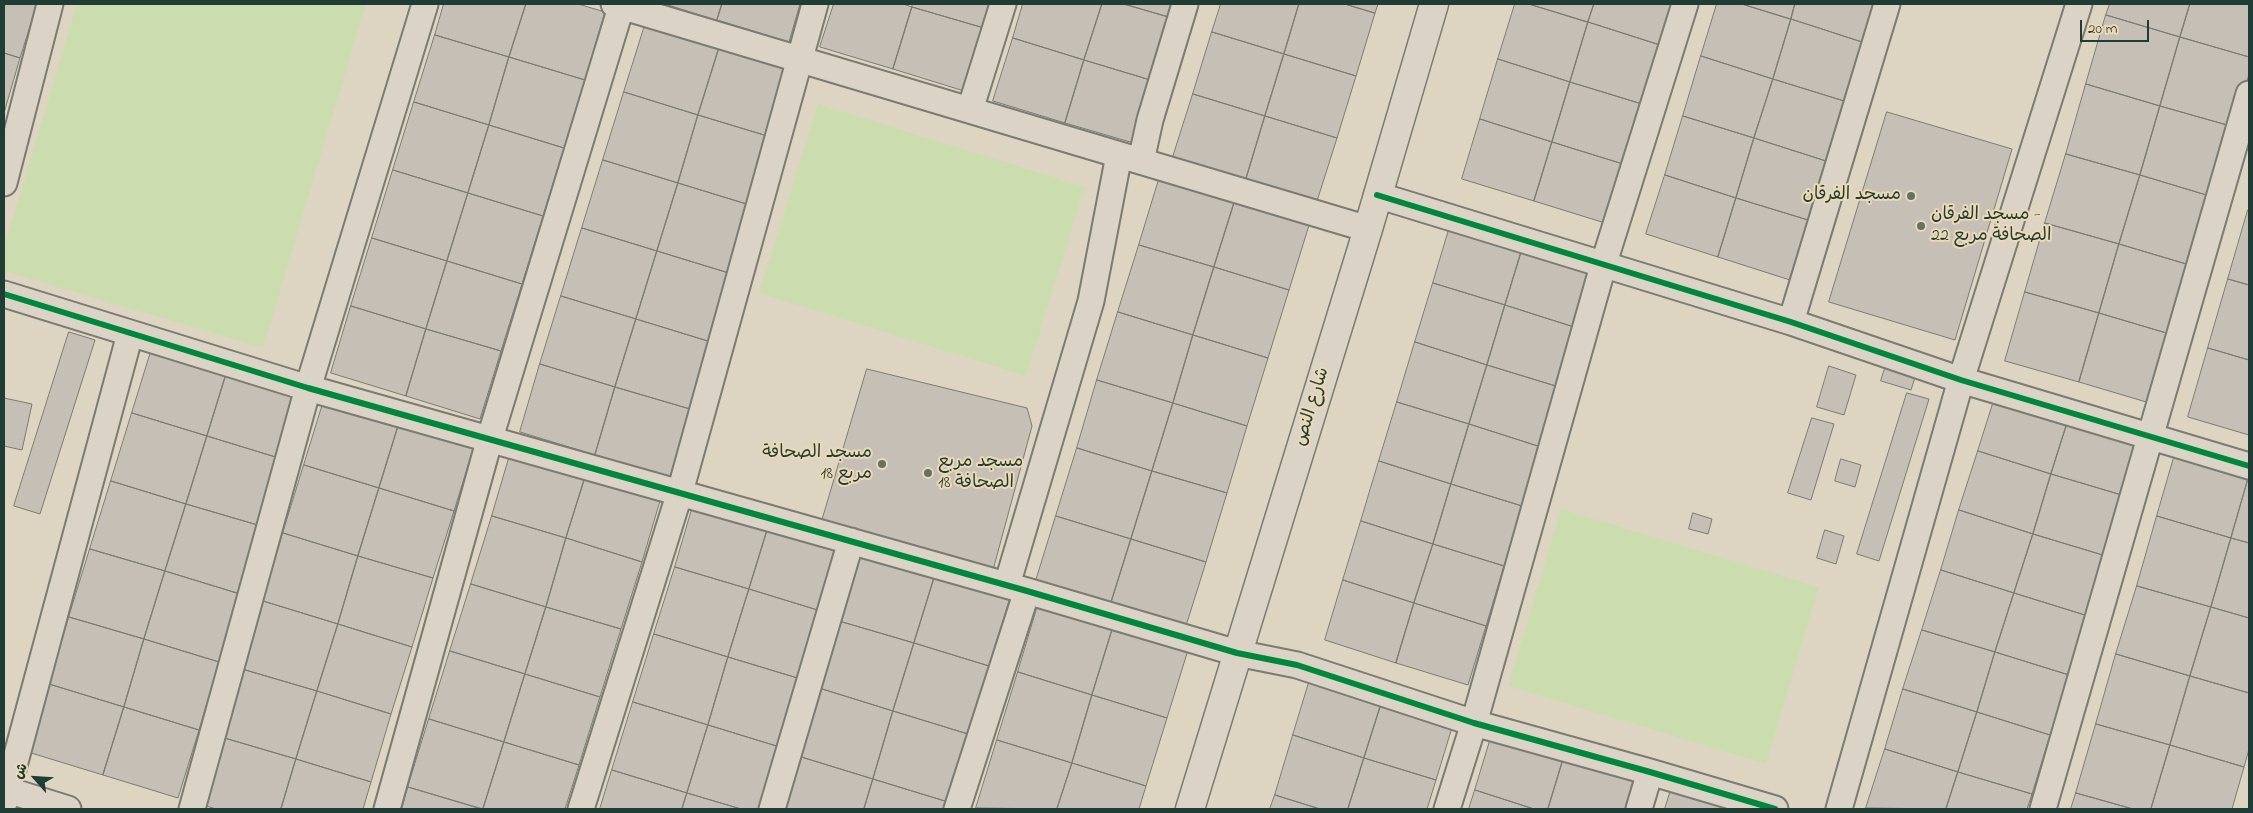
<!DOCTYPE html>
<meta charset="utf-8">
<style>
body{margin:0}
#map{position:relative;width:2253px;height:813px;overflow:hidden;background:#ded4c2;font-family:"Indie Flower","Playpen Sans Arabic",sans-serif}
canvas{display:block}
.frame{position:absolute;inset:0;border:5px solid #1f3d34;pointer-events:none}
.north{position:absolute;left:10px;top:753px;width:50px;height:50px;-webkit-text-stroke:4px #ebd8b5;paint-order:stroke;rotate:296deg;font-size:14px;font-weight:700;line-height:20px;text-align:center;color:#1f3d34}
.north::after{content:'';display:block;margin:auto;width:18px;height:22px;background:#1f3d34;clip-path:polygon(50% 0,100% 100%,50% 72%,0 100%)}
.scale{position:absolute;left:2080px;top:20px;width:69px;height:22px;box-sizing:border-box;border:2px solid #1f3d34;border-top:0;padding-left:6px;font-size:15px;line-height:18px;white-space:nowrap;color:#1f3d34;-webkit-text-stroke:4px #ebd8b5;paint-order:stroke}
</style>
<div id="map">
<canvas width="2253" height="813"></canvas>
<div class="frame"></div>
<div class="north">ش</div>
<div class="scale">20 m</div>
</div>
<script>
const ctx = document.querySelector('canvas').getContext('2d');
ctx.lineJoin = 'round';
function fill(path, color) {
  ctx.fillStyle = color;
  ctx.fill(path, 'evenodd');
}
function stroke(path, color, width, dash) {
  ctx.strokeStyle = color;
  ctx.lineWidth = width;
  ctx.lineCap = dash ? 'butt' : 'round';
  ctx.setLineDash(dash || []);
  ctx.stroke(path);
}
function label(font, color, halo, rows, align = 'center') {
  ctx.font = font + ' "Indie Flower","Playpen Sans Arabic",sans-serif';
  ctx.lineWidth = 4;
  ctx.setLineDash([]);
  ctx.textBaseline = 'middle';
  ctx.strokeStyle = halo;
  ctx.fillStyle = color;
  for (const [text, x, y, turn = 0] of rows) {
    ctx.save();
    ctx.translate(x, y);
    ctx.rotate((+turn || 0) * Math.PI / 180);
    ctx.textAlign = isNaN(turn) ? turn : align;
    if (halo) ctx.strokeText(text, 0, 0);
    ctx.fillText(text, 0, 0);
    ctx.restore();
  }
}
const green = new Path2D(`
 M 77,4 L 366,4 L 263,348 L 4,271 L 4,248 Z
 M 818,104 L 1085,187 L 1026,376 L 759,293 Z
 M 1561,509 L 1819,587 L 1766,764 L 1508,686 Z`);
const building = new Path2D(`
 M 4,4 L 37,4 L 20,58 L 4,53 Z
 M 444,4 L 526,4 L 509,57 L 435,35 Z
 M 526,4 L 578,4 L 605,12 L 585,80 L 509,57 Z
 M 665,4 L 722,4 L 717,20 Z
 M 722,4 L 800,4 L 789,42 L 717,20 Z
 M 834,4 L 903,4 L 912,7 L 893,69 L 820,47 Z
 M 913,4 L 991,4 L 984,28 L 912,7 Z
 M 1023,4 L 1102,4 L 1084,60 L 1013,38 Z
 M 1102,4 L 1124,4 L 1176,19 L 1157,82 L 1084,60 Z
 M 1124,4 L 1181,4 L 1176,19 Z
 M 1221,4 L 1299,4 L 1284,54 L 1212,32 Z
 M 1299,4 L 1345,4 L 1375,13 L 1356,76 L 1284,54 Z
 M 1345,4 L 1378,4 L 1375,13 Z
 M 1515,4 L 1529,4 L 1588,22 L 1570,82 L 1498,59 Z
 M 1529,4 L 1594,4 L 1588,22 Z
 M 1594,4 L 1672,4 L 1660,45 L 1588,22 Z
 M 1717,4 L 1742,4 L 1791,19 L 1773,79 L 1701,56 Z
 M 1742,4 L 1795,4 L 1791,19 Z
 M 1795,4 L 1874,4 L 1862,42 L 1791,19 Z
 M 2110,4 L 2190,4 L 2180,37 L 2106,15 Z
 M 2190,4 L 2249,4 L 2249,57 L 2180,37 Z
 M 912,7 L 984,28 L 964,91 L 893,69 Z
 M 2106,15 L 2180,37 L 2160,106 L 2086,84 Z
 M 1791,19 L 1862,42 L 1844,101 L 1773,79 Z
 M 1588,22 L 1660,45 L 1642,104 L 1570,82 Z
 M 645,25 L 719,48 L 698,115 L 624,92 Z
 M 1212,32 L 1284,54 L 1265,116 L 1193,94 Z
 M 435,35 L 509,57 L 489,125 L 414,102 Z
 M 2180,37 L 2249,57 L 2249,74 L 2234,127 L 2160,106 Z
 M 1013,38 L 1084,60 L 1065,123 L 993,101 Z
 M 719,48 L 794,70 L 774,138 L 698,115 Z
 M 4,53 L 20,58 L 4,113 Z
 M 1284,54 L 1356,76 L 1337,138 L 1265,116 Z
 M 1701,56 L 1773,79 L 1754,138 L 1683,116 Z
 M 509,57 L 585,80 L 564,148 L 489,125 Z
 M 1498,59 L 1570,82 L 1552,142 L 1480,119 Z
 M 1084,60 L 1157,82 L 1137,144 L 1065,123 Z
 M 1773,79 L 1844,101 L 1826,161 L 1754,138 Z
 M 1570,82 L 1642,104 L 1623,164 L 1552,142 Z
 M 2086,84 L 2160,106 L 2140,175 L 2066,154 Z
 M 624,92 L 698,115 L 678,183 L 603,160 Z
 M 1193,94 L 1265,116 L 1246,179 L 1173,157 Z
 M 414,102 L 489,125 L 468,193 L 393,170 Z
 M 2160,106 L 2234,127 L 2213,197 L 2140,175 Z
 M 1887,112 L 2012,149 L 1955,340 L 1829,302 Z
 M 698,115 L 774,138 L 753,206 L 678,183 Z
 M 1265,116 L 1337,138 L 1317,201 L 1246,179 Z
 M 1683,116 L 1754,138 L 1736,198 L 1665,175 Z
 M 1480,119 L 1552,142 L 1534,201 L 1462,179 Z
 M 489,125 L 564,148 L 543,216 L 468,193 Z
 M 1754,138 L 1826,161 L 1808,220 L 1736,198 Z
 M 1552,142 L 1623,164 L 1605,223 L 1534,201 Z
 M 2066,154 L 2140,175 L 2119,244 L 2045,223 Z
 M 603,160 L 678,183 L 657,251 L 582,228 Z
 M 393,170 L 468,193 L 447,261 L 372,238 Z
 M 1665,175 L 1736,198 L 1718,257 L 1646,234 Z
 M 2140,175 L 2213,197 L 2193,266 L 2119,244 Z
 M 1160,176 L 1235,200 L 1214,267 L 1139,245 Z
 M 678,183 L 753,206 L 732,274 L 657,251 Z
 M 468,193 L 543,216 L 522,284 L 447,261 Z
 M 1736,198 L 1808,220 L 1790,280 L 1718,257 Z
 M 1235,200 L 1310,222 L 1289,290 L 1214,267 Z
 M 2248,210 L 2249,210 L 2249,285 L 2228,279 Z
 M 1451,223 L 1523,246 L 1505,305 L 1433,283 Z
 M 2045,223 L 2119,244 L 2099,313 L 2025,292 Z
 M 582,228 L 657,251 L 636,319 L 561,296 Z
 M 372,238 L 447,261 L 426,329 L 351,306 Z
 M 2119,244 L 2193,266 L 2173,335 L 2099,313 Z
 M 1139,245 L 1214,267 L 1193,335 L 1118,312 Z
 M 1523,246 L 1595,268 L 1577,328 L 1505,305 Z
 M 657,251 L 732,274 L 711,342 L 636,319 Z
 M 447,261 L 522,284 L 501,351 L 426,329 Z
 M 1214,267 L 1289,290 L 1268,358 L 1193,335 Z
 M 2228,279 L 2249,285 L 2249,360 L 2208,348 Z
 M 1433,283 L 1505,305 L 1487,365 L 1415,342 Z
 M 2025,292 L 2099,313 L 2079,382 L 2005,361 Z
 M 561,296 L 636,319 L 615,387 L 540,364 Z
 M 1505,305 L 1577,328 L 1559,387 L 1487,365 Z
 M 351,306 L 426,329 L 406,396 L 331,373 Z
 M 1118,312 L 1193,335 L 1173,403 L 1097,380 Z
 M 2099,313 L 2173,335 L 2153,404 L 2079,382 Z
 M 636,319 L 711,342 L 690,409 L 615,387 Z
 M 426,329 L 501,351 L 480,419 L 406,396 Z
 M 69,332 L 95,340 L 40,514 L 14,506 Z
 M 1193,335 L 1268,358 L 1247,426 L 1173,403 Z
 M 1415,342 L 1487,365 L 1469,424 L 1397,402 Z
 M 153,345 L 228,368 L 207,436 L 132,413 Z
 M 2208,348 L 2249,360 L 2249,435 L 2188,417 Z
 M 1887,362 L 1917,371 L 1911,390 L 1881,381 Z
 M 540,364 L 615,387 L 595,455 L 520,432 Z
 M 1487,365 L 1559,387 L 1541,447 L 1469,424 Z
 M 1829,366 L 1856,375 L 1844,415 L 1817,407 Z
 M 228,368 L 302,391 L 282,459 L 207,436 Z
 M 867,369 L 1027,408 L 1032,426 L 993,570 L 822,521 Z
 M 1097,380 L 1173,403 L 1152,471 L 1077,448 Z
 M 615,387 L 690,409 L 670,477 L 595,455 Z
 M 1997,391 L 2070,414 L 2051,474 L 1978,451 Z
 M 1907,393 L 1929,399 L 1879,561 L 1857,554 Z
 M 325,397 L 400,420 L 379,488 L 304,465 Z
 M 4,398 L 32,404 L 22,450 L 4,446 Z
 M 1397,402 L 1469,424 L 1451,484 L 1379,461 Z
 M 1173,403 L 1247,426 L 1227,493 L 1152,471 Z
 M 132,413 L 207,436 L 186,504 L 111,481 Z
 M 2070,414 L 2143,437 L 2125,496 L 2051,474 Z
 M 1812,418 L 1834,424 L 1811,500 L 1788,493 Z
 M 400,420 L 475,443 L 454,511 L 379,488 Z
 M 1469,424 L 1541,447 L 1522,506 L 1451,484 Z
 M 207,436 L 282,459 L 261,526 L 186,504 Z
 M 2177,447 L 2249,475 L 2231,538 L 2157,516 Z
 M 512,448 L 587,471 L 566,538 L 492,516 Z
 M 1077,448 L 1152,471 L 1131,539 L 1056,516 Z
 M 1978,451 L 2051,474 L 2033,534 L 1959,510 Z
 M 1841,459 L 1861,465 L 1855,487 L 1835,481 Z
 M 1379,461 L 1451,484 L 1433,544 L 1361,521 Z
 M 304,465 L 379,488 L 358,556 L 283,533 Z
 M 587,471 L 662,494 L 642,562 L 566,538 Z
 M 1152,471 L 1227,493 L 1206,562 L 1131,539 Z
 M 2051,474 L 2125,496 L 2106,556 L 2033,534 Z
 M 2249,475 L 2249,543 L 2231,538 Z
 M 111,481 L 186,504 L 165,571 L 90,549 Z
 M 1451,484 L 1522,506 L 1504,566 L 1433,544 Z
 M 379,488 L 454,511 L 433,578 L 358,556 Z
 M 695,499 L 770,521 L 749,589 L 675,567 Z
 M 186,504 L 261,526 L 240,594 L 165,571 Z
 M 1959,510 L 2033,534 L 2014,593 L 1941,570 Z
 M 1693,513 L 1712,519 L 1708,534 L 1689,529 Z
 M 492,516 L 566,538 L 546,607 L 471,584 Z
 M 1056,516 L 1131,539 L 1110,606 L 1035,584 Z
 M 2157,516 L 2231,538 L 2211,607 L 2137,586 Z
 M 770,521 L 845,544 L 824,612 L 749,589 Z
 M 1361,521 L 1433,544 L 1414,603 L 1343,580 Z
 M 1825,530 L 1844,536 L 1836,564 L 1817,558 Z
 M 283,533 L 358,556 L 338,624 L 263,601 Z
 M 2033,534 L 2106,556 L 2088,616 L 2014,593 Z
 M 566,538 L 642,562 L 621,629 L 546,607 Z
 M 2231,538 L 2249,543 L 2249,618 L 2211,607 Z
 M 1131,539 L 1206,562 L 1185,629 L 1110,606 Z
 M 1433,544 L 1504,566 L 1486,626 L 1414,603 Z
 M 90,549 L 165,571 L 144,639 L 69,617 Z
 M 860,553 L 935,575 L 914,643 L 839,621 Z
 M 358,556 L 433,578 L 412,647 L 338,624 Z
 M 675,567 L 749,589 L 728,657 L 654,634 Z
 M 1941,570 L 2014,593 L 1995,652 L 1922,630 Z
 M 165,571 L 240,594 L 219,662 L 144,639 Z
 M 935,575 L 1010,598 L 989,666 L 914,643 Z
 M 1343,580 L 1414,603 L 1396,663 L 1325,640 Z
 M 471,584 L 546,607 L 525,674 L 450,651 Z
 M 2137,586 L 2211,607 L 2190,676 L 2116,654 Z
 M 749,589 L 824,612 L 804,680 L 728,657 Z
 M 2014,593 L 2088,616 L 2069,675 L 1995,652 Z
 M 263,601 L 338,624 L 317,691 L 242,669 Z
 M 1414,603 L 1486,626 L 1468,685 L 1396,663 Z
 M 1038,605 L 1113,627 L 1092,695 L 1018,672 Z
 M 546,607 L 621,629 L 600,697 L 525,674 Z
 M 2211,607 L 2249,618 L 2249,693 L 2190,676 Z
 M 69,617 L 144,639 L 124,707 L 49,684 Z
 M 839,621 L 914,643 L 893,711 L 819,688 Z
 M 338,624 L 412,647 L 391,714 L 317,691 Z
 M 1113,627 L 1188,650 L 1167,718 L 1092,695 Z
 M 1922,630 L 1995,652 L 1977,712 L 1903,689 Z
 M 654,634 L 728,657 L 708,725 L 633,702 Z
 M 144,639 L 219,662 L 199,730 L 124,707 Z
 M 914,643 L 989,666 L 968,734 L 893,711 Z
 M 450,651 L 525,674 L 504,742 L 429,719 Z
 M 1995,652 L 2069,675 L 2050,735 L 1977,712 Z
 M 2116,654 L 2190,676 L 2170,745 L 2096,724 Z
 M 728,657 L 804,680 L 783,748 L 708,725 Z
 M 242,669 L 317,691 L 296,759 L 221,737 Z
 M 1018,672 L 1092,695 L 1072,763 L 997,740 Z
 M 525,674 L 600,697 L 579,765 L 504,742 Z
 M 1311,676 L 1383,698 L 1364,758 L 1293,735 Z
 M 2190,676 L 2249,693 L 2249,749 L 2244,767 L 2170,745 Z
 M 49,684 L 124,707 L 103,775 L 28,752 Z
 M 819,688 L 893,711 L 873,779 L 798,756 Z
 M 1903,689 L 1977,712 L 1958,772 L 1885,749 Z
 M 317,691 L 391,714 L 371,782 L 296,759 Z
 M 1092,695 L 1167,718 L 1146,786 L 1072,763 Z
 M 1383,698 L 1454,721 L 1436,780 L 1364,758 Z
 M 633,702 L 708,725 L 687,793 L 612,770 Z
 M 124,707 L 199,730 L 178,798 L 103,775 Z
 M 893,711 L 968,734 L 948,802 L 873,779 Z
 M 1977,712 L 2050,735 L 2032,794 L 1958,772 Z
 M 429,719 L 504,742 L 483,809 L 408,787 Z
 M 2096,724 L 2170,745 L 2151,809 L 2133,809 L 2076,793 Z
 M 708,725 L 783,748 L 764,809 L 741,809 L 687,793 Z
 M 1493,731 L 1565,753 L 1548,809 L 1534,809 L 1475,790 Z
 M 1293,735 L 1364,758 L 1348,809 L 1320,809 L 1275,795 Z
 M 221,737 L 296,759 L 281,809 L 216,809 L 200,804 Z
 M 997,740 L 1072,763 L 1057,809 L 976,808 Z
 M 504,742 L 579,765 L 565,809 L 483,809 Z
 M 2170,745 L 2244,767 L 2232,809 L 2151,809 Z
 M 1885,749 L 1958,772 L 1946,809 L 1866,808 Z
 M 1565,753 L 1636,776 L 1626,809 L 1548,809 Z
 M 798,756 L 873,779 L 864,809 L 781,809 Z
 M 1364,758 L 1436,780 L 1427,809 L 1348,809 Z
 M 296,759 L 371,782 L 363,809 L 281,809 Z
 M 1072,763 L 1146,786 L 1139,809 L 1057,809 Z
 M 612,770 L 687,793 L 682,809 L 600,809 Z
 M 1958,772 L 2032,794 L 2027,809 L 1946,809 Z
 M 873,779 L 948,802 L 945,809 L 864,809 Z
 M 1673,783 L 1743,809 L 1665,809 Z
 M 408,787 L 481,809 L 402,809 Z
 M 1475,790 L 1534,809 L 1469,809 Z
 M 687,793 L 741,809 L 682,809 Z
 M 2076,793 L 2133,809 L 2071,809 Z
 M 1275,795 L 1320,809 L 1270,809 Z`);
const street = new Path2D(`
 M 614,4 L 1368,229
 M 970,110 L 1003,4
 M 1141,161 L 1150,120 L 1185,4
 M 4,183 L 50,4
 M 1377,195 L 1791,322 L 1961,380 L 2249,466
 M 4,294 L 308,388 L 1027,591 L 1237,653 L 1297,665 L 1474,723 L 1650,772 L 1775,809
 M 1791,322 L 1887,4
 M 1007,585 L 1091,301 L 1119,155
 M 4,789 L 68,809
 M 4,803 L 130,334
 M 192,809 L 308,388 L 425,4
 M 387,809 L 490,438 L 622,4
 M 581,809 L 680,492 L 815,4
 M 772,809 L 851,541
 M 957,809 L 1027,591
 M 1447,809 L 1474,723 L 1603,266 L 1685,4
 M 1639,809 L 1650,772
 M 1839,809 L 1961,380 L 2079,4
 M 2043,809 L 2249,94`);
const secondary = new Path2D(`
 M 1190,809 L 1368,229 L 1434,4`);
const cycleway = new Path2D(`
 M 1377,195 L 1791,322 L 1961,380 L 2249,466
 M 4,294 L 308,388 L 1027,591 L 1237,653 L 1297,665 L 1474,723 L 1650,772 L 1775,809`);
const markers = [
 [1911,196,5,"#627266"],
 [1921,226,5,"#627266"],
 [882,464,5,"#627266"],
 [928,473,5,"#627266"]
];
const poiNames = [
 ["مسجد الفرقان",1901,196],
 ["مسجد الفرقان -",1931,216,"left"],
 ["الصحافة مربع 22",1931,237,"left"],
 ["مسجد الصحافة",872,454],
 ["مربع 18",872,475],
 ["مسجد مربع",938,463,"left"],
 ["18 الصحافة",938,484,"left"]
];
const streetNames = [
 ["شارع النص",1313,407,-73]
];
fill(green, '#cbddaf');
fill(building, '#c6bfb5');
stroke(building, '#7a7b72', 1);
stroke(street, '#7a7b72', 29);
stroke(secondary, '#7a7b72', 31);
stroke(street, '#dad3c6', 25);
stroke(secondary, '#dad3c6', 28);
stroke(cycleway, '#00873e', 6);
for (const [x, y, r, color] of markers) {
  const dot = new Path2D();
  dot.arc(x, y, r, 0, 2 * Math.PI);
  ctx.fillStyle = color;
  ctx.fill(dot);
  stroke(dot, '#ebd8b5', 2);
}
label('18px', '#1f3d34', '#ebd8b5', poiNames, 'right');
label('18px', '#1f3d34', '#ebd8b5', streetNames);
</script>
